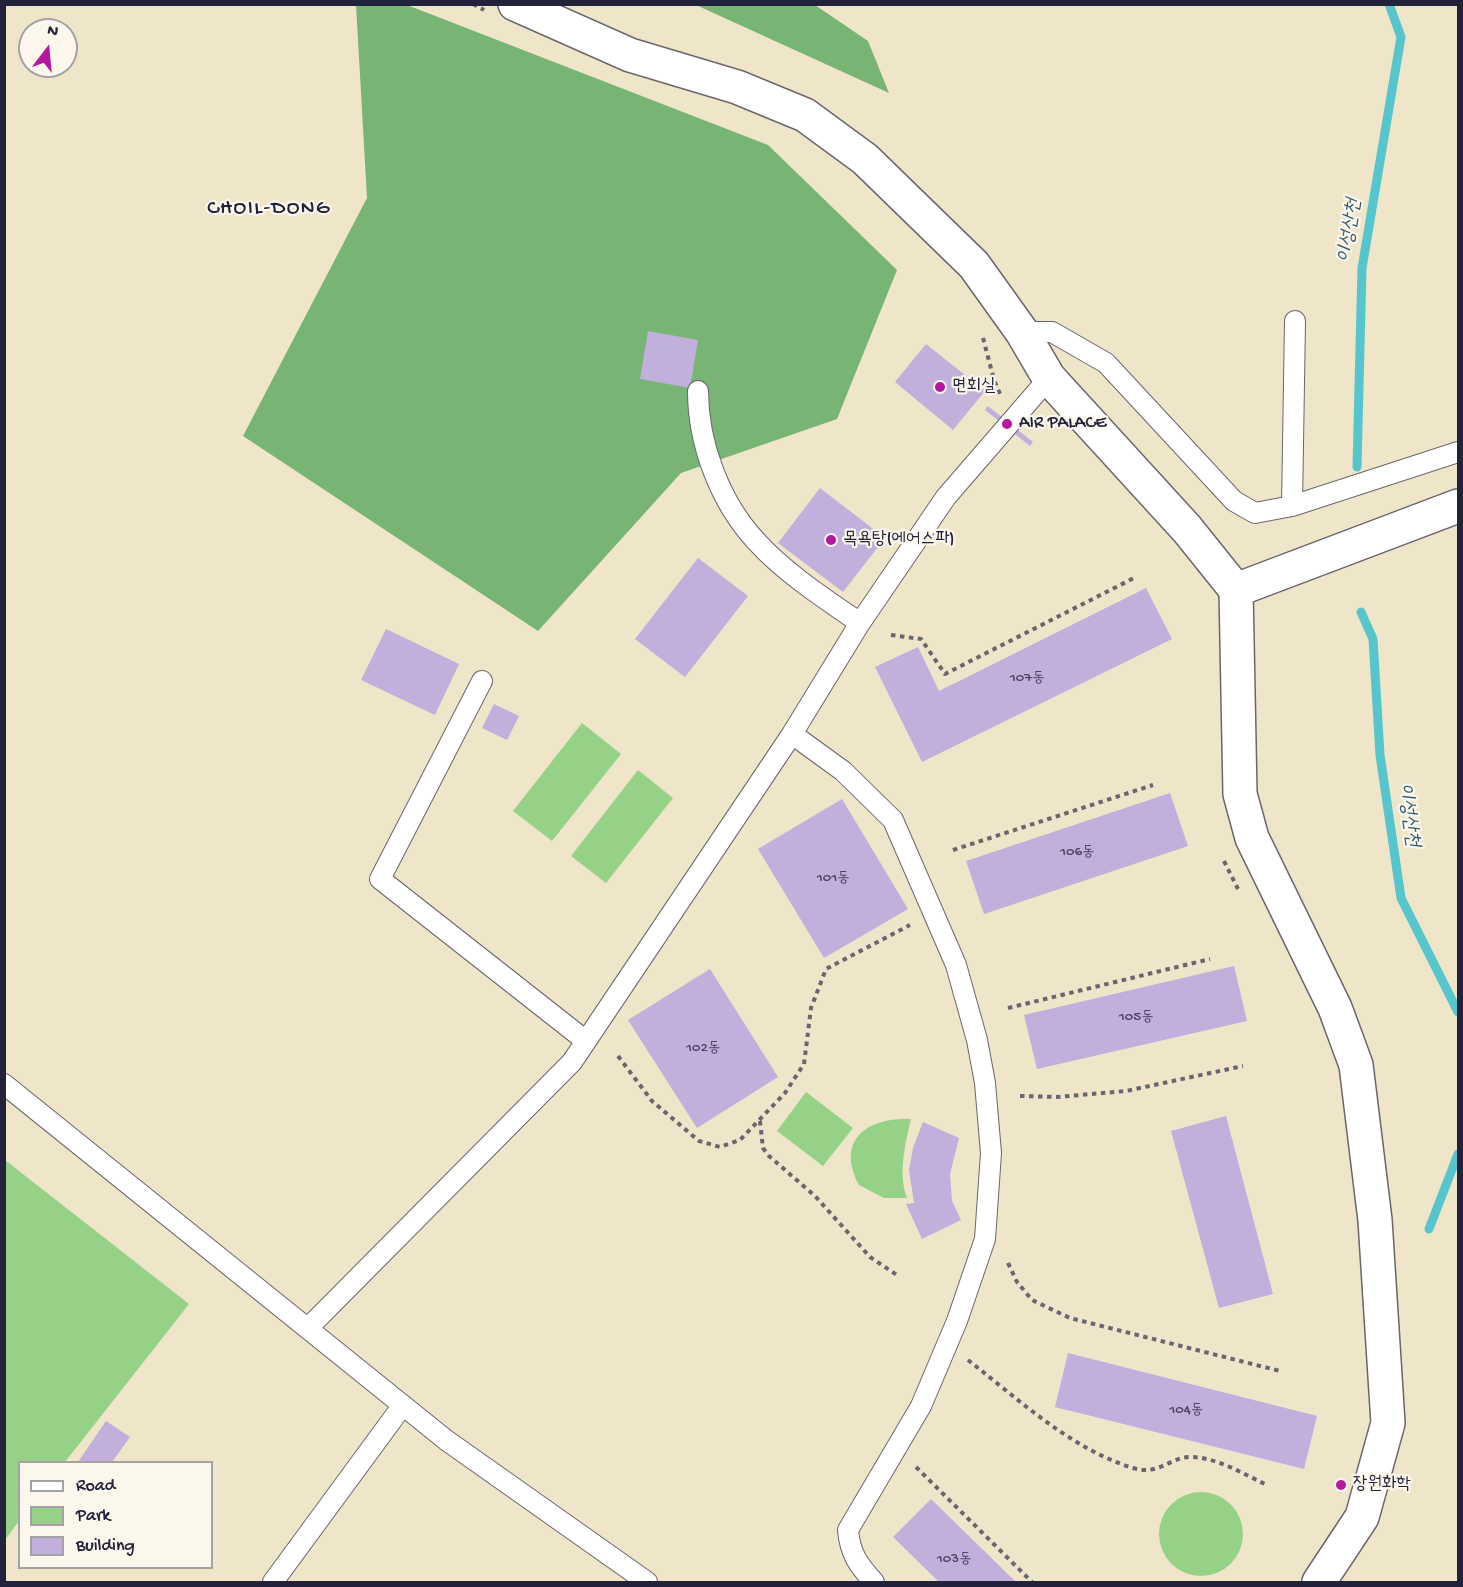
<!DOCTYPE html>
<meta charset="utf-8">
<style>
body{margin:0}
#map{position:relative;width:1463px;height:1587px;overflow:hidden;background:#efe5c9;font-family:"Gochi Hand",sans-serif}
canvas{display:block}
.frame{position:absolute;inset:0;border:6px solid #22223b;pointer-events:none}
.legend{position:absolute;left:18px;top:1461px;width:195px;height:108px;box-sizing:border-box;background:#fbf7ec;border:2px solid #a4a2a5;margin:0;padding:8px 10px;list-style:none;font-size:18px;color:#22223b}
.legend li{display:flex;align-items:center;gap:12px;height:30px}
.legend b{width:30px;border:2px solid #a4a2a5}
.north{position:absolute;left:18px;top:18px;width:60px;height:60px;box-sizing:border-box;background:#fbf7ec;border:2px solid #a4a2a5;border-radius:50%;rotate:16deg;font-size:16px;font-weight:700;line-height:24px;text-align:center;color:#22223b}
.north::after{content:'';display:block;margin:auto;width:21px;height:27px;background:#b5179e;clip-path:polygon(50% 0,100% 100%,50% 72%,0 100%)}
</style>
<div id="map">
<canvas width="1463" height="1587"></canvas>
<div class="frame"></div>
<ul class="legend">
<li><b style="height:8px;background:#fff"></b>Road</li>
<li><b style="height:16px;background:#95d288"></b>Park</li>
<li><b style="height:16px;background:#c1afdc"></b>Building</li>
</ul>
<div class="north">N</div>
</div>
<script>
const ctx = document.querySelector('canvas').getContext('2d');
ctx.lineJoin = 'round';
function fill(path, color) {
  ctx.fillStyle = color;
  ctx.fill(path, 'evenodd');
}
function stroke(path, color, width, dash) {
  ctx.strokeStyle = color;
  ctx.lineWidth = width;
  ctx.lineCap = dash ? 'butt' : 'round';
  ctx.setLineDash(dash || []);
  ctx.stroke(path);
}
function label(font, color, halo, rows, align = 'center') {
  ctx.font = font + ' "Gochi Hand","Poor Story",sans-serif';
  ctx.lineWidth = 4.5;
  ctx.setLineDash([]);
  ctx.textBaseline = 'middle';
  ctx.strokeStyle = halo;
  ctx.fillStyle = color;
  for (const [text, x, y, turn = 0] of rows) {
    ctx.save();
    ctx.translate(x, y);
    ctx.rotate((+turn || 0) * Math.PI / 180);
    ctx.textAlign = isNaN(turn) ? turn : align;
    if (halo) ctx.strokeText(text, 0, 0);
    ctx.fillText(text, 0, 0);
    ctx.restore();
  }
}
const green = new Path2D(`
 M 582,723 L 621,754 L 552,841 L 513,811 Z
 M 638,770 L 673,798 L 606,883 L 571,856 Z
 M 806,1092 L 853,1128 L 823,1166 L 777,1131 Z
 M 911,1119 C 905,1144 898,1174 907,1198 L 884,1198 L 859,1185 C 835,1139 868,1117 911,1119 Z
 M 5,1160 L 189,1304 L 65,1462 L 20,1462 L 19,1521 L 5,1540 Z
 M1159 1534a42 42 0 1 1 84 0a42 42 0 1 1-84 0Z`);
const forest = new Path2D(`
 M 356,5 L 407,5 L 768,145 L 897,270 L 837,419 L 681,473 L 538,631 L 243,436 L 367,198 Z
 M 696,5 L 815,5 L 868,41 L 889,93 Z`);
const stream = new Path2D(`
 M 1357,467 L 1362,268 L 1401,37 L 1389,4
 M 1361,612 L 1373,639 L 1380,755 L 1401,898 L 1458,1012
 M 1429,1229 L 1458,1154`);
const building = new Path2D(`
 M 648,331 L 698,340 L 690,388 L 640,379 Z
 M 926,344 L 985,391 L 953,430 L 895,382 Z
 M 988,406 L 1033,442 L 1030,446 L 985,410 Z
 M 820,488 L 885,538 L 843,592 L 778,543 Z
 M 698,558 L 748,596 L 685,677 L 635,639 Z
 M 1146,588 L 1172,639 L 922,762 L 875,667 L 918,647 L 939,691 Z
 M 386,629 L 459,664 L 435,715 L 361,680 Z
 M 494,704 L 519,716 L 507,740 L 482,728 Z
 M 1170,793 L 1188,846 L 984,914 L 966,861 Z
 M 842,799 L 908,909 L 824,958 L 758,849 Z
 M 1234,966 L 1247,1021 L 1037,1069 L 1024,1015 Z
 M 710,969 L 778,1077 L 697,1128 L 628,1020 Z
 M 1226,1116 L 1273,1294 L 1219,1308 L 1171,1131 Z
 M 923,1122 L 959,1138 L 950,1174 L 952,1201 L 961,1220 L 922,1239 L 906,1204 L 914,1203 L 909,1170 L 913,1148 Z
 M 1068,1353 L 1317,1416 L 1304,1469 L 1055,1407 Z
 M 106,1421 L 130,1437 L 112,1462 L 78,1462 Z
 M 931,1499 L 1016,1582 L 939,1582 L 893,1537 Z`);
const path = new Path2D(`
 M 473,4 L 484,10
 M 983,338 L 994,380 L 1001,396
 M 891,635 L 921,639 L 945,674 L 1134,578
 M 953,850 L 1153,785
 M 1224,861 L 1238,889
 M 1008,1008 L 1210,959
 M 618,1056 L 652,1101 L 699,1141 L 720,1147 L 740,1140 L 785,1093 L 804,1064 L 811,1008 L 826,969 L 910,925
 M 1020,1096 L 1057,1097 L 1126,1091 L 1243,1066
 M 760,1121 L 763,1148 L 769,1156 L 815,1196 L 870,1257 L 897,1275
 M 1008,1263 L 1017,1282 L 1032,1300 L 1070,1318 L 1280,1371
 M 968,1360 C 1018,1399 1071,1449 1133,1468 C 1159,1476 1170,1457 1190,1457 C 1217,1457 1243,1474 1267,1485
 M 916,1467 L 1032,1582`);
const service = new Path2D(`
 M 1022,332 L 1052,332 L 1106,363 L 1234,501 L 1255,513 L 1292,506 L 1458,452
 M 698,391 C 698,444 720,502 756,541 C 785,573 825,599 860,623
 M 1292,506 L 1295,321
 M 482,681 L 380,879 L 586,1041
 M 4,1084 L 446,1440 L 647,1582
 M 308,1328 L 572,1062 L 792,734
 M 273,1582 L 403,1405
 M 874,1582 C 858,1565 850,1553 848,1530 L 921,1406 L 957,1321 L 985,1239 L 991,1153 L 985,1083 L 977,1040 L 956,965 L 893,820 L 843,771 L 792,734 L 860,623 L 946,497 L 1049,378`);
const minor = new Path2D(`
 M 515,4 L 630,55 L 737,87 L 805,115 L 865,159 L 974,265 L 1022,332 L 1049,378 L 1187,529 L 1236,590 L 1240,794 L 1252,838 L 1335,1008 L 1356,1065 L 1375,1220 L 1388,1423 L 1362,1517 L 1319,1582
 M 1236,590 L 1458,506`);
const markers = [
 [940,387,6,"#b5179e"],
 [1007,424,6,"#b5179e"],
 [831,540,6,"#b5179e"],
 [1341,1485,6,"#b5179e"]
];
const numberNames = [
 ["107동",1027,679],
 ["106동",1077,853],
 ["101동",833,879],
 ["105동",1136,1018],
 ["102동",703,1049],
 ["104동",1186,1411],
 ["103동",954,1560]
];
const poiNames = [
 ["면회실",952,387],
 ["AIR PALACE",1019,424],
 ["목욕탕(에어스파)",843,540],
 ["장원화학",1353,1485]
];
const waterNames = [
 ["이성산천",1351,231,-81],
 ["이성산천",1407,815,82]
];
const quarterNames = [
 ["CHOIL-DONG",269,210]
];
fill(green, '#95d288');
fill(forest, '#78b474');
stroke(stream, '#57c5cc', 9);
fill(building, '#c1afdc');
stroke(service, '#6a666d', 22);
stroke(minor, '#6a666d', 36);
stroke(path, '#6a666d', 4, [4.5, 4.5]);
stroke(service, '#fff', 20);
stroke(minor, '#fff', 33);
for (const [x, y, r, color] of markers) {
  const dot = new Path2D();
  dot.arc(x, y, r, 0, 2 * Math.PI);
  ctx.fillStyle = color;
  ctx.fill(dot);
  stroke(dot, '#fbf7ec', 2);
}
label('15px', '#4a4563', null, numberNames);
label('18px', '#22223b', '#fbf7ec', poiNames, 'left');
label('italic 20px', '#355b6e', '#fbf7ec', waterNames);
ctx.letterSpacing = '1.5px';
label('21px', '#22223b', '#fbf7ec', quarterNames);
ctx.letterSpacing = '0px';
</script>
